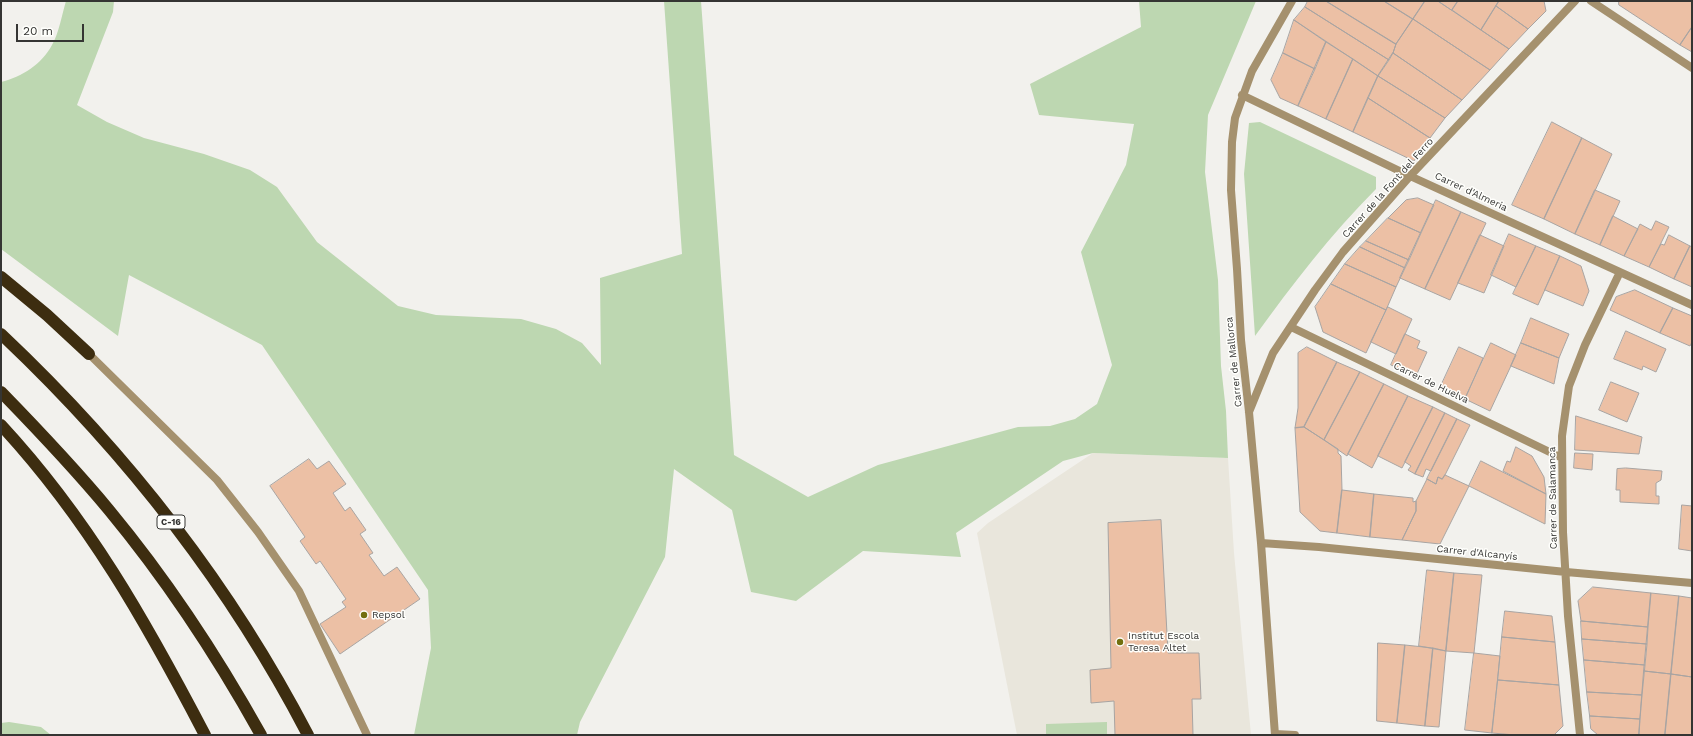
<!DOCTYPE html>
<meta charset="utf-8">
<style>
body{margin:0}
#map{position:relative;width:1693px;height:736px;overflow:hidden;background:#f2f1ed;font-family:"Work Sans",sans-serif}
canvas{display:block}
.frame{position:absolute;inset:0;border:2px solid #353533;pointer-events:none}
.scale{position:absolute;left:16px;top:24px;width:68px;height:18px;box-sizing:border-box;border:2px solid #353533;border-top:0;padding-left:5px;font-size:12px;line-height:14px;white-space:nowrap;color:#353533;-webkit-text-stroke:3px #fffffc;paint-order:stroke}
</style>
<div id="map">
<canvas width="1693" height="736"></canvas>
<div class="frame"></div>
<div class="scale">20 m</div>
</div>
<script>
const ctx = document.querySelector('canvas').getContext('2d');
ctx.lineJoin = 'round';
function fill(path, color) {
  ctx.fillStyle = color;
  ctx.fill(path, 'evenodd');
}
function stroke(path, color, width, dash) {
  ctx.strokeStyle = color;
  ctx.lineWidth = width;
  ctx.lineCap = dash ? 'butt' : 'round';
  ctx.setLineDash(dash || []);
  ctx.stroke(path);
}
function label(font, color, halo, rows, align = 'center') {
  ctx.font = font + ' "Work Sans",sans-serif';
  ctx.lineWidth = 3;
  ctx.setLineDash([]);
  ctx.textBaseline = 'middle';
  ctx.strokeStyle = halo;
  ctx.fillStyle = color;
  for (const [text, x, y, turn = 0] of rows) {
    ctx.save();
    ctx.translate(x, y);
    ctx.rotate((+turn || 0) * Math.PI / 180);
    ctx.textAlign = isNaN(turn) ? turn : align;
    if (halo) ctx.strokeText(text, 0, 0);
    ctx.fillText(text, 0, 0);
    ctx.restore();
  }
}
const built = new Path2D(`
 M 1093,453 L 1228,458 L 1234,553 L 1251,735 L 1017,735 L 977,533 L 988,523 Z`);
const green = new Path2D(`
 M 66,1 L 114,1 L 113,12 L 77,105 L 107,122 L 144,138 L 204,154 L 250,170 L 277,187 L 317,242 L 398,306 L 436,315 L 521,319 L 556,329 L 582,343 L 601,365 L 600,278 L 682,254 L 664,1 L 701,1 L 734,455 L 808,497 L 878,465 L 1018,427 L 1050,426 L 1075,419 L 1097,404 L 1112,365 L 1081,252 L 1126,165 L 1134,124 L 1039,115 L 1030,84 L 1141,27 L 1139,1 L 1256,1 L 1208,115 L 1205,172 L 1218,280 L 1221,366 L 1226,411 L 1228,458 L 1093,453 L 1063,461 L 956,533 L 961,557 L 863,551 L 796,601 L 751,592 L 732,510 L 674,469 L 665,557 L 580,722 L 577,735 L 414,735 L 431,648 L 428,590 L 262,345 L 129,275 L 118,336 L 1,249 L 1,82 C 22,77 42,64 52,45 C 59,33 62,14 66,1 Z
 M 1260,122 L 1376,177 L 1376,189 C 1331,234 1292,285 1255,336 L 1244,174 L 1249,123 Z
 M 9,722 L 41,727 L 51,735 L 1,735 L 1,723 Z
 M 1107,722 L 1107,735 L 1046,735 L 1046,724 Z`);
const building = new Path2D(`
 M 1308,1 L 1326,1 L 1396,44 L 1393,53 L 1389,60 L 1305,7 Z
 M 1326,1 L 1384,1 L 1413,19 L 1396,44 Z
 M 1384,1 L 1425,1 L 1413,19 Z
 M 1425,1 L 1438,1 L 1509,49 L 1490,70 L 1413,19 Z
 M 1438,1 L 1458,1 L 1452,10 Z
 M 1458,1 L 1499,1 L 1481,30 L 1452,10 Z
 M 1499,1 L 1544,1 L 1546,11 L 1528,29 L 1496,6 Z
 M 1619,1 L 1692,1 L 1692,27 L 1680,45 L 1619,5 Z
 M 1496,6 L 1528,29 L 1509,49 L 1481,30 Z
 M 1305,7 L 1389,60 L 1378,76 L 1294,20 Z
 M 1413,19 L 1490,70 L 1462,100 L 1393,53 L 1396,44 Z
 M 1294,20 L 1326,42 L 1315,69 L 1283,53 Z
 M 1692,27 L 1692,52 L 1680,45 Z
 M 1326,42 L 1353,59 L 1326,119 L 1298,106 Z
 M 1283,53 L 1315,69 L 1298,106 L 1280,98 L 1271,80 Z
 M 1393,53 L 1462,100 L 1445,118 L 1378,76 Z
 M 1353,59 L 1378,76 L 1353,132 L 1326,119 Z
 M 1378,76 L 1445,118 L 1430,138 L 1368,98 Z
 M 1368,98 L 1430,138 L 1414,161 L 1353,132 Z
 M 1552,122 L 1582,138 L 1544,219 L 1512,205 Z
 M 1582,138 L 1612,154 L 1575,234 L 1544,219 Z
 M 1595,190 L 1620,201 L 1600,245 L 1575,234 Z
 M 1418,198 L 1434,205 L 1421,233 L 1388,218 L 1406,200 Z
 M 1436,200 L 1461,212 L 1425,289 L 1400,278 Z
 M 1461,212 L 1486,223 L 1450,300 L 1425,289 Z
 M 1613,216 L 1638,229 L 1624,256 L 1600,245 Z
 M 1388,218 L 1421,233 L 1409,260 L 1366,241 Z
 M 1656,221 L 1669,227 L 1649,267 L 1624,256 L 1640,224 L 1651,230 Z
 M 1509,234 L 1536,246 L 1516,287 L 1491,275 Z
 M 1480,235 L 1504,246 L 1484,293 L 1458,283 Z
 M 1669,235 L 1690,246 L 1674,279 L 1649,267 L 1661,244 L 1664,245 Z
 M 1366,241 L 1409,260 L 1405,268 L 1360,247 Z
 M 1536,246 L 1560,256 L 1538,305 L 1513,294 Z
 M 1690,246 L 1692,247 L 1692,287 L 1674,279 Z
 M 1360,247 L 1405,268 L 1396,287 L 1345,264 Z
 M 1560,256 L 1581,266 L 1589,291 L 1583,306 L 1545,290 Z
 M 1345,264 L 1396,287 L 1386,310 L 1331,284 Z
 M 1331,284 L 1386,310 L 1366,353 L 1323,332 L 1315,307 Z
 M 1635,290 L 1673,308 L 1660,333 L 1610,310 L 1616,297 Z
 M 1388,307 L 1412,319 L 1396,354 L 1371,342 Z
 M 1673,308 L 1692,316 L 1692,342 L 1690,346 L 1660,333 Z
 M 1531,318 L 1569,334 L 1559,358 L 1521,343 Z
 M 1626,331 L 1666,349 L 1656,372 L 1643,366 L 1642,370 L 1614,359 Z
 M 1405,334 L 1420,341 L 1417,348 L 1427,352 L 1416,376 L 1391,365 Z
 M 1491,343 L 1516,355 L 1490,411 L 1465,399 Z
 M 1521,343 L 1559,358 L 1554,384 L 1511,366 Z
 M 1307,347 L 1337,362 L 1304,427 L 1295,428 L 1298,408 L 1298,353 Z
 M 1459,347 L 1483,358 L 1465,399 L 1440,388 Z
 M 1337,362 L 1360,372 L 1324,440 L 1304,427 Z
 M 1360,372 L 1384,384 L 1347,456 L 1324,440 Z
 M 1611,382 L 1639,393 L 1627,422 L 1599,410 Z
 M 1384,384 L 1408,396 L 1372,468 L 1348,454 Z
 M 1408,396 L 1433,407 L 1402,468 L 1378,456 Z
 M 1433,407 L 1445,413 L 1415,474 L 1408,470 L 1411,466 L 1405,462 Z
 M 1445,413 L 1457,419 L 1431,471 L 1426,469 L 1423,477 L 1415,474 Z
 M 1576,416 L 1642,437 L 1639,454 L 1575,450 Z
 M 1457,419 L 1470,425 L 1445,475 L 1442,479 L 1438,477 L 1436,484 L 1427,479 Z
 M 1304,427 L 1338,449 L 1338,453 L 1341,456 L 1342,490 L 1337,533 L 1320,531 L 1300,512 L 1295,428 Z
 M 1516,447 L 1532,456 L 1544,477 L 1546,494 L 1503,471 L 1507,461 L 1510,462 Z
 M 1575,453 L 1593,454 L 1592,470 L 1574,468 Z
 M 309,459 L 317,469 L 329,461 L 346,484 L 333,493 L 345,511 L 350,507 L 366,530 L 360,534 L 373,553 L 369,555 L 384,576 L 397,567 L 420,599 L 340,654 L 320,624 L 346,607 L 342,602 L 346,599 L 320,561 L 316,564 L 300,541 L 305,537 L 270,486 Z
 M 1481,461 L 1546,494 L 1545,524 L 1469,486 Z
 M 1626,468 L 1662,471 L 1661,480 L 1656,483 L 1656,496 L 1659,496 L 1659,504 L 1620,502 L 1620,490 L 1616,490 L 1617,469 Z
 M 1445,475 L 1469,486 L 1440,544 L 1402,540 L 1416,511 L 1416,501 L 1427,479 L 1436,484 L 1438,477 L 1442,479 Z
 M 1342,490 L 1374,494 L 1370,537 L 1337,533 Z
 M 1374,494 L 1413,498 L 1413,502 L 1416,501 L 1416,511 L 1402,540 L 1370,537 Z
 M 1682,505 L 1692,506 L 1692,551 L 1679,549 Z
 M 1161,520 L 1168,653 L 1199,653 L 1201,699 L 1192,699 L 1193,735 L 1115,735 L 1114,701 L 1091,703 L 1090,670 L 1111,668 L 1108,523 Z
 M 1427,570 L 1454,573 L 1446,651 L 1419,646 Z
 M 1454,573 L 1482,575 L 1474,653 L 1446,651 Z
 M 1593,587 L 1651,593 L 1648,627 L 1581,621 L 1578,601 Z
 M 1651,593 L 1679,596 L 1671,674 L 1644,671 Z
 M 1679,596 L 1692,598 L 1692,677 L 1671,674 Z
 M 1505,611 L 1552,616 L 1555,642 L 1502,637 Z
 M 1581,621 L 1648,627 L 1647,644 L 1582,639 Z
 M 1502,637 L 1555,642 L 1559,685 L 1498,680 Z
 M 1582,639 L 1647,644 L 1645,665 L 1584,660 Z
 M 1378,643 L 1405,645 L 1397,723 L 1377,721 Z
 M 1405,645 L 1433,648 L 1425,726 L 1397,723 Z
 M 1433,648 L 1446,651 L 1439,727 L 1425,726 Z
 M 1474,653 L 1500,656 L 1492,733 L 1465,730 Z
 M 1584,660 L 1645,665 L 1642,695 L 1587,692 Z
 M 1644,671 L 1671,674 L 1665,735 L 1639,735 Z
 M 1671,674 L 1692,677 L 1692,735 L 1665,735 Z
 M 1498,680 L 1559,685 L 1563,726 L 1554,735 L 1515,735 L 1492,733 Z
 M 1587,692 L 1642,695 L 1640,719 L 1590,716 Z
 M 1590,716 L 1640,719 L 1639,735 L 1598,735 L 1591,729 Z`);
const service = new Path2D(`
 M 89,354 L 217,480 L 258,532 L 299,591 L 367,735`);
const minor = new Path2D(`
 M 1591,1 L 1692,68
 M 1242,95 L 1410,176 L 1692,305
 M 1291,327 L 1562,458
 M 1249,412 L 1273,353 L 1315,290 L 1343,252 L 1410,176 L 1575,1
 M 1261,543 L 1319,547 L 1566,572 L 1692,583
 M 1275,734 L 1295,735
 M 1275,735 L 1261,543 L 1249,412 L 1241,340 L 1237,269 L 1231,190 L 1232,142 L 1235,118 L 1252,71 L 1292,1
 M 1580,735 L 1568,616 L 1563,532 L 1562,436 L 1569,386 L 1585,345 L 1620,272`);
const motorway = new Path2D(`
 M 1,277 L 47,315 L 89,354
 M 1,334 C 124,450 230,585 308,735
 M 1,392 C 38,430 75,469 109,510 C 167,580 217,656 261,735
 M 1,425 C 88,519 146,622 205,735`);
const markers = [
 [364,615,4,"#726f0f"],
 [1120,642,4,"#726f0f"]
];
const shields = [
 [171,522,28]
];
const shieldNames = [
 ["C-16",171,522]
];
const streetNames = [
 ["Carrer de la Font del Ferro",1388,188,-48],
 ["Carrer d'Almeria",1471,192,25],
 ["Carrer de Mallorca",1234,362,-96],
 ["Carrer de Huelva",1431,383,26],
 ["Carrer de Salamanca",1553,498,-91],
 ["Carrer d'Alcanyís",1477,553,6]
];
const poiNames = [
 ["Repsol",372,615],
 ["Institut Escola",1128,636],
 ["Teresa Altet",1128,648]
];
fill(built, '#e9e6dc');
fill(green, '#bdd7b1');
fill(building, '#ecc0a5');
stroke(building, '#a8a4a2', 1);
stroke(service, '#a5916e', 8);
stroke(minor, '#a5916e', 8);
stroke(motorway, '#3d2d10', 12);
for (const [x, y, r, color] of markers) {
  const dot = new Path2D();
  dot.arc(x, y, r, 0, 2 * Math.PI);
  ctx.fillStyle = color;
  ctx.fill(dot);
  stroke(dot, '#fffffc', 1.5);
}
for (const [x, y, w] of shields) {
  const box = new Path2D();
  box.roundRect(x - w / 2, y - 7, w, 14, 3);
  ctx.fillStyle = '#fffffc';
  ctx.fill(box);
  stroke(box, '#353533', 1);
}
label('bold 9px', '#353533', null, shieldNames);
label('10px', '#353533', '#fffffc', streetNames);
label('10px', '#353533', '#fffffc', poiNames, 'left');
</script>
